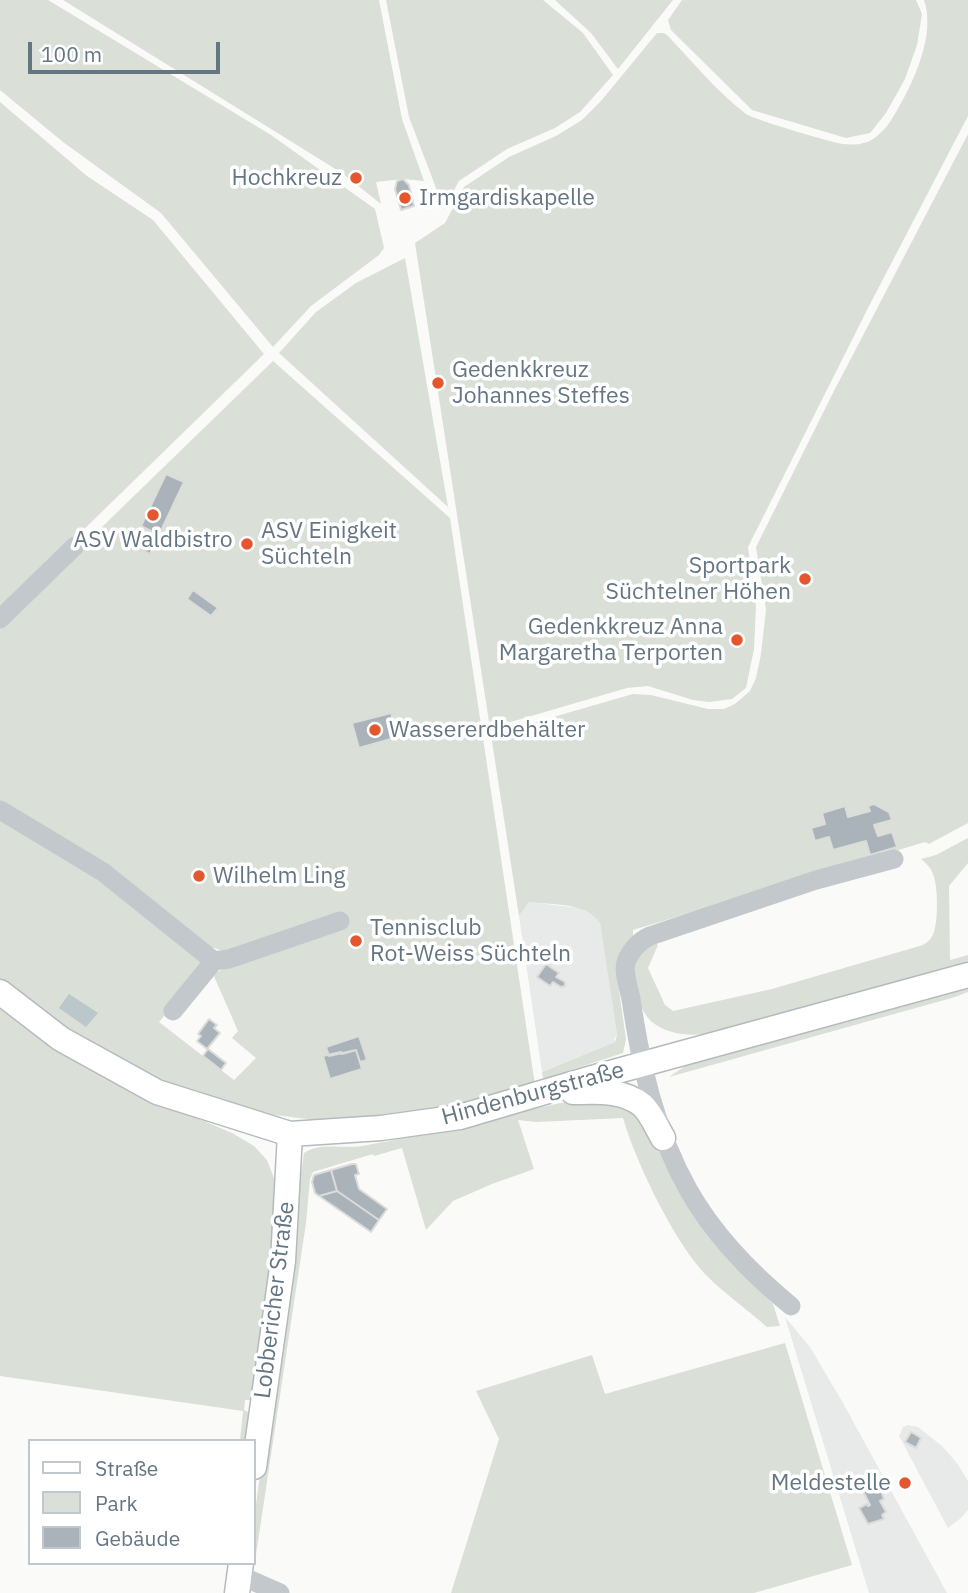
<!DOCTYPE html>
<meta charset="utf-8">
<style>
body{margin:0}
#map{position:relative;width:968px;height:1593px;overflow:hidden;background:#fafaf8;font-family:"IBM Plex Sans",sans-serif}
canvas{display:block}
.legend{position:absolute;left:28px;top:1439px;width:228px;height:126px;box-sizing:border-box;background:#fff;border:2px solid #c1c8cd;margin:0;padding:9px 12px;list-style:none;font-size:21px;color:#657683}
.legend li{display:flex;align-items:center;gap:14px;height:35px}
.legend b{width:35px;border:2px solid #c1c8cd}
.scale{position:absolute;left:28px;top:42px;width:192px;height:32px;box-sizing:border-box;border:4px solid #657683;border-top:0;padding-left:9px;font-size:21px;line-height:24px;white-space:nowrap;color:#657683;-webkit-text-stroke:5px #fff;paint-order:stroke}
</style>
<div id="map">
<canvas width="968" height="1593"></canvas>
<ul class="legend">
<li><b style="height:9px;background:#fff"></b>Straße</li>
<li><b style="height:19px;background:#dadfd7"></b>Park</li>
<li><b style="height:19px;background:#aab3b9"></b>Gebäude</li>
</ul>
<div class="scale">100 m</div>
</div>
<script>
const c = document.querySelector('canvas').getContext('2d');
c.lineJoin = 'round';
function fillPath(path, color) { c.fillStyle = color; c.fill(path, 'evenodd'); }
function stroke(path, color, width, dash) { c.strokeStyle = color; c.lineWidth = width; c.lineCap = dash ? 'butt' : 'round'; c.setLineDash(dash || []); c.stroke(path); }
function label(font, color, halo, rows, align = 'center') {
  c.font = font + ' "IBM Plex Sans",sans-serif'; c.lineWidth = 7; c.setLineDash([]); c.textBaseline = 'middle'; c.strokeStyle = halo; c.fillStyle = color; for (const [text, x, y, turn = 0] of rows) {
    c.save(); c.translate(x, y); c.rotate((+turn || 0) * Math.PI / 180); c.textAlign = isNaN(turn) ? turn : align; if (halo) c.strokeText(text, 0, 0); c.fillText(text, 0, 0); c.restore();
  }
}
const built = new Path2D(`
 M529 902 579 908 596 916 600 923 617 1035 614 1039 615 1042 542 1072 519 916Z
 M785 1317 810 1347 843 1403 947 1593H869Z
 M908 1425 918 1427 942 1446 957 1463 968 1481V1510L961 1518 948 1528 899 1436 903 1427Z`);
const green = new Path2D(`
 M0 0H48L271 135 375 209 384 248 379 255 311 306 273 347 161 213 63 142 0 90Z
 M63 0H379L402 119 424 181 403 179 376 182 381 204 342 173Z
 M386 0H543L583 33 613 75 580 112 555 128 507 149 459 181 444 209 409 117Z
 M555 0H673L618 69 591 33Z
 M682 0H916L922 14 917 45 905 79 886 113 870 133 846 138 752 110 671 30 668 20Z
 M924 0H968V116L868 308 748 547 756 606 754 649 746 688 732 699 709 702 693 700 648 686 627 688 490 728 415 243 445 223 464 187 509 157 556 136 582 120 601 101 657 33H664L667 35C692 61 717 92 746 114 755 120 830 142 843 144 853 145 864 145 873 139 889 129 898 108 907 92 920 66 934 29 924 0Z
 M0 102 87 176 153 220 264 354 0 611Z
 M968 134V823L929 844 925 842 633 930V938L617 976 626 1039 623 1053 571 1070 544 1083 542 1072 615 1042 617 1035 600 923C587 902 551 905 529 902L519 916 491 735 633 694 651 695 708 709H724L735 704 750 691 756 678 761 654 766 610 756 547 834 391Z
 M405 258 448 507 279 353 316 312 356 283Z
 M273 361 450 518 535 1085 414 1115 332 1122 250 1112 135 1072 0 985V816L69 855 203 960V970L159 1022 234 1080 256 1058 232 1038 238 1031 213 974 236 963 225 952 206 945 0 805V626Z
 M968 838V863L949 886 950 960 968 955V962L704 1034C687 1036 667 1034 652 1022 640 1012 631 981 634 966 636 956 646 945 654 941L658 945 648 968 665 1005 673 1011 772 989 923 945C926 943 929 941 931 938 939 929 938 888 934 877 932 869 927 864 921 859L936 855Z
 M968 983V992L955 997 669 1077 694 1060Z
 M0 1001 138 1093 232 1133 254 1146 267 1160 275 1181 279 1205 256 1395 250 1400H245L244 1410 252 1414 249 1441H240L243 1411 0 1376Z
 M589 1097 643 1114 711 1239 773 1304 780 1326 767 1327C747 1309 714 1286 698 1266 670 1232 635 1160 623 1118L536 1122 518 1120 534 1169 492 1184 453 1201 426 1230 402 1148 374 1156 373 1154 313 1172 310 1179 306 1223 255 1561 254 1519 304 1153C319 1142 344 1149 362 1146 438 1133 513 1112 589 1097Z
 M785 1343 852 1565 754 1593H451L499 1439 476 1391 592 1355 605 1394Z`);
const water = new Path2D(`
 M69 994 98 1013 86 1027 59 1008Z`);
const building = new Path2D(`
 M403 179 409 185 414 206 401 210 395 189 397 181Z
 M166 474 184 482 159 535 141 526Z
 M145 539 155 544 150 554 140 550Z
 M193 590 218 608 211 616 187 599Z
 M391 713 398 737 359 748 352 723Z
 M874 804 889 812 892 820 874 825 878 836 892 832 897 847 870 855 866 841 833 850 829 837 815 841 811 828 825 824 822 813 845 806 848 817 870 811 868 806Z
 M546 964 559 973 556 977 565 982V986L561 987 553 982 550 986 537 977Z
 M209 1019 217 1025 214 1028 220 1033 207 1049 197 1041 201 1036 198 1034Z
 M359 1036 367 1060 360 1062 356 1050 329 1056 326 1047Z
 M208 1049 226 1063 221 1070 203 1056Z
 M356 1050 362 1069 330 1079 323 1056 341 1052 342 1054Z
 M352 1164H356L359 1174 355 1175 359 1189 387 1209 379 1220 337 1191 331 1170Z
 M331 1170 337 1191 319 1196 315 1193 312 1182 314 1175Z
 M337 1191 379 1220 371 1232 319 1196Z
 M911 1432 921 1438 916 1448 905 1442Z
 M877 1480 884 1499 880 1501 886 1512 882 1515 884 1519 868 1524 859 1508 867 1504 868 1506 870 1505 863 1491Z`);
const minor = new Path2D(`
 M0 619 75 546
 M0 810 103 872 214 961 229 959 340 921
 M173 1011 214 961
 M791 1306C752 1274 714 1235 689 1191 655 1131 641 1066 631 999 629 989 623 971 626 962 631 950 639 941 650 936L816 880 894 859
 M239 1575 280 1593`);
const major = new Path2D(`
 M0 992 61 1039 157 1092 290 1134 381 1128 460 1117 592 1078 968 975
 M573 1092C596 1092 622 1089 642 1105 651 1113 657 1128 663 1138
 M254 1467 283 1261 290 1134
 M237 1593 241 1563`);
const markers = [
 [356,178,7,"#e4572e"],
 [405,198,7,"#e4572e"],
 [438,383,7,"#e4572e"],
 [153,515,7,"#e4572e"],
 [247,544,7,"#e4572e"],
 [805,579,7,"#e4572e"],
 [737,640,7,"#e4572e"],
 [375,730,7,"#e4572e"],
 [199,876,7,"#e4572e"],
 [356,941,7,"#e4572e"],
 [905,1483,7,"#e4572e"]
];
const poiNames = [
 ["Hochkreuz",342,178,"right"],
 ["Irmgardiskapelle",419,198],
 ["Gedenkkreuz",452,370],
 ["Johannes Steffes",452,396],
 ["ASV Einigkeit",261,531],
 ["Süchteln",261,557],
 ["ASV Waldbistro",153,540,"center"],
 ["Sportpark",791,566,"right"],
 ["Süchtelner Höhen",791,592,"right"],
 ["Gedenkkreuz Anna",723,627,"right"],
 ["Margaretha Terporten",723,653,"right"],
 ["Wassererdbehälter",389,730],
 ["Wilhelm Ling",213,876],
 ["Tennisclub",370,928],
 ["Rot-Weiss Süchteln",370,954],
 ["Meldestelle",891,1483,"right"]
];
const streetNames = [
 ["Hindenburgstraße",533,1094,-15],
 ["Lobbericher Straße",275,1300,-83]
];
fillPath(built, '#e8e9e9');
fillPath(green, '#dadfd7');
fillPath(water, '#bbc7cb');
fillPath(building, '#aab3b9');
stroke(building, '#dcdcda', 2);
stroke(major, '#b5babe', 27);
stroke(minor, '#c3c8cc', 19);
stroke(major, '#fff', 24);
for (const [x, y, r, color] of markers) { const dot = new Path2D(); dot.arc(x, y, r, 0, 2 * Math.PI); c.fillStyle = color; c.fill(dot); stroke(dot, '#fff', 2.5); }
label('23px', '#657683', '#fff', poiNames, 'left');
label('23px', '#657683', '#fff', streetNames);
</script>
